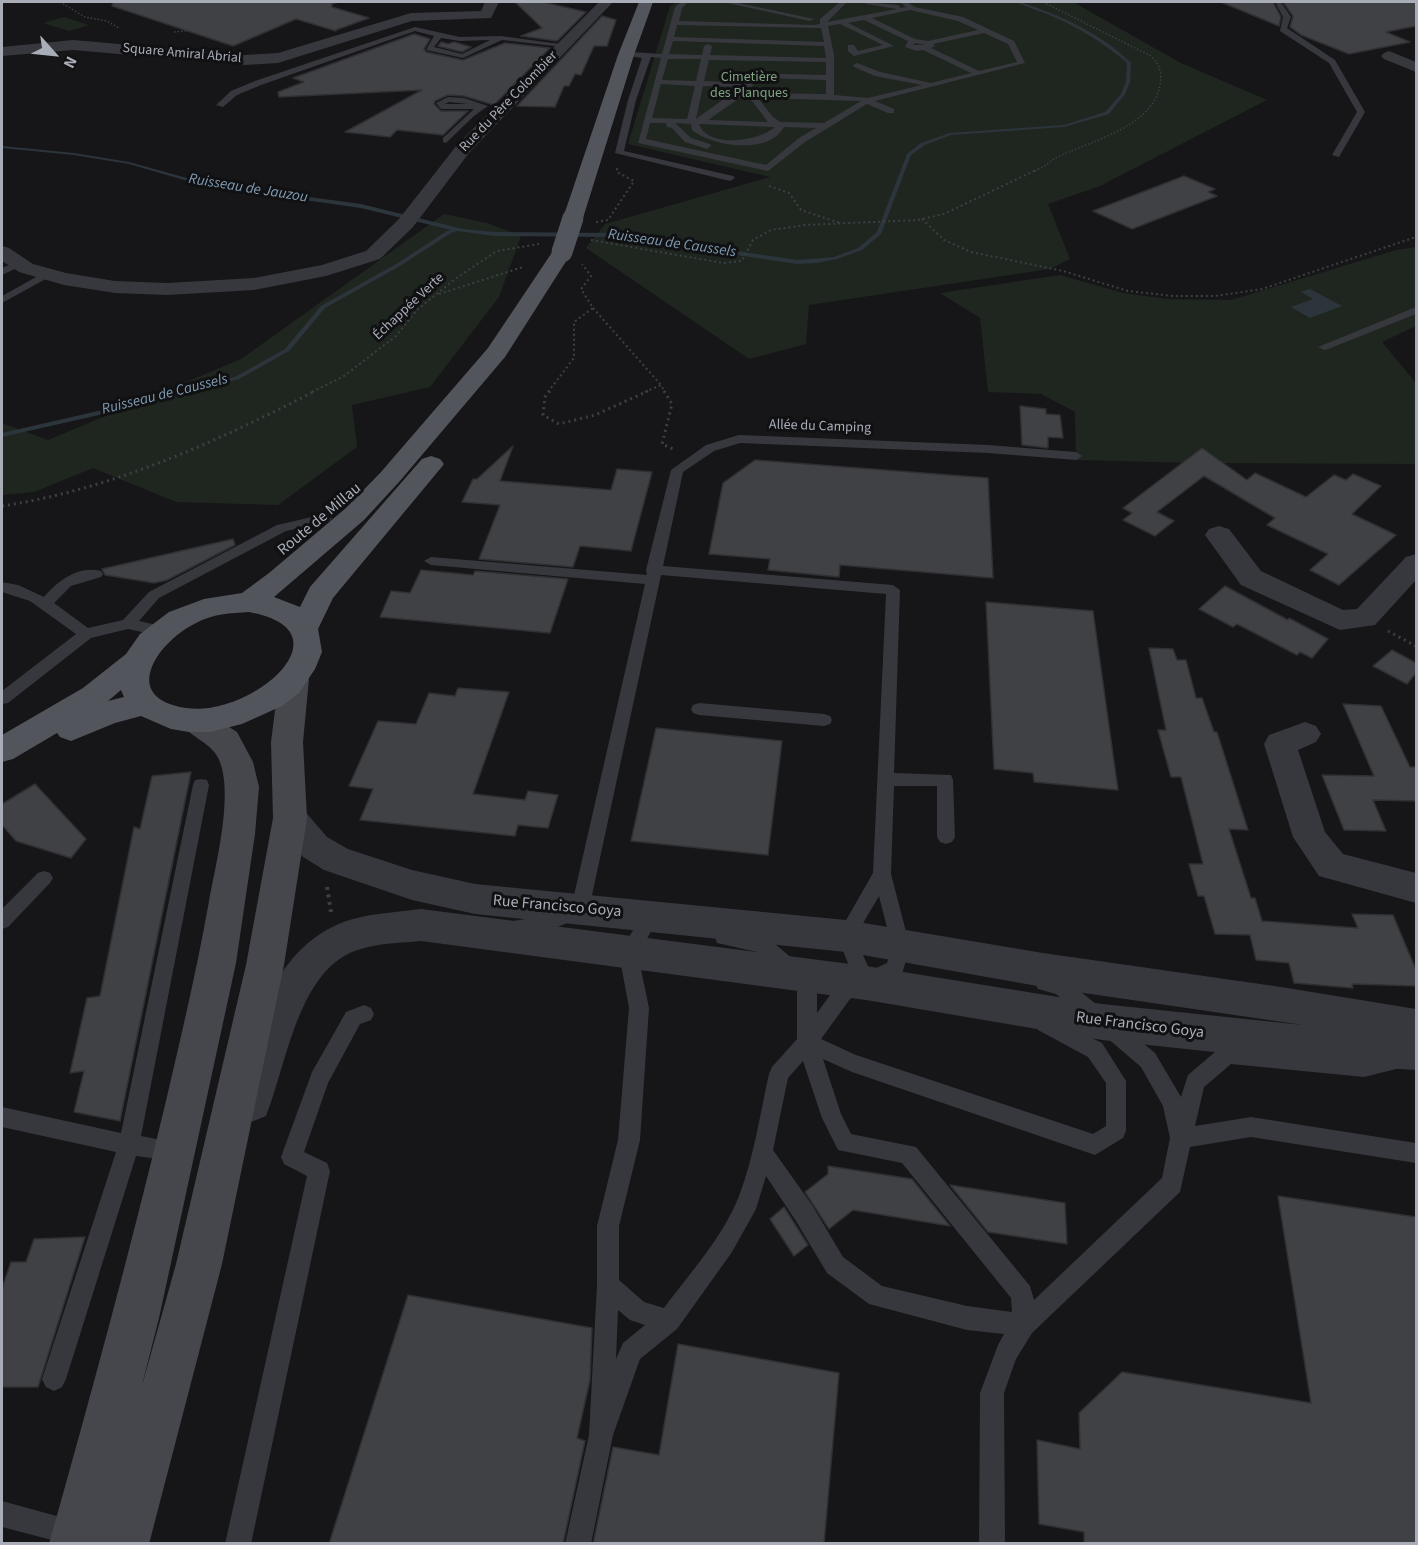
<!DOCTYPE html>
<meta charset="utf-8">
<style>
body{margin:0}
#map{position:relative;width:1418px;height:1545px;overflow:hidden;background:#161618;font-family:"Source Sans 3",sans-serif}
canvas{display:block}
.frame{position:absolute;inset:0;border:3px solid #a8adb8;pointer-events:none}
.north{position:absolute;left:24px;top:24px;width:60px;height:60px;-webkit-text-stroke:4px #111113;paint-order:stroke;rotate:117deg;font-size:16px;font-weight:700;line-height:24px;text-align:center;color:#a8adb8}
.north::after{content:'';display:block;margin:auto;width:21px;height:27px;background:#a8adb8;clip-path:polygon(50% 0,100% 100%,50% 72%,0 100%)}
</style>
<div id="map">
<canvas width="1418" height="1545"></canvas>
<div class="frame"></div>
<div class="north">N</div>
</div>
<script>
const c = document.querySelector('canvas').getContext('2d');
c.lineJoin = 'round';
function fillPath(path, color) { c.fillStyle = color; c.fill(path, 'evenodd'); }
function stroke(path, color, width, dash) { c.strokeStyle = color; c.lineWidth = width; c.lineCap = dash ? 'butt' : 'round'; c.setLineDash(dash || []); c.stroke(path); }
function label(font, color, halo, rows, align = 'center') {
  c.font = font + ' "Source Sans 3",sans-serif'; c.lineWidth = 6; c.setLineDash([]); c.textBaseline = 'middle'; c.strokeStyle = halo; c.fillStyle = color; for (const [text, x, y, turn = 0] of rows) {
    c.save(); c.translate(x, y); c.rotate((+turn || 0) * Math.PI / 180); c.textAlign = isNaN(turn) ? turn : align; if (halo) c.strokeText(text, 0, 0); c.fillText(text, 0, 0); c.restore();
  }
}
const green = new Path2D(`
 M676 2H1073L1181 63 1267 100 1100 186 1048 204 1070 259 1050 269 809 305 806 344 749 359 586 248 605 224 770 177 628 144 670 6Z
 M64 17 89 25 69 31 43 23Z
 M444 214 487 223 521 236 499 297 430 387 352 405 357 447 278 505 176 502 93 468 34 492 2 495V423L48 440 241 359Z
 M1416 247V326L1382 342 1416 383V464L1199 463 1076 460 1075 412 1041 394 988 392 980 318 940 293 1060 275 1123 293 1168 299 1231 300 1396 250Z`);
const water = new Path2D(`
 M1310 289 1342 306 1310 318 1291 307 1313 299 1301 292Z`);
const stream = new Path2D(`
 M1016 2H1020C1060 15 1101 33 1131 63L1130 82 1125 94 1109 114 1064 127 951 135 925 145 911 155 881 234 862 250 837 259 817 263 797 264 616 237 494 236 458 231 451 233 400 266 325 308 289 351 239 379 121 410 2 437V433L120 406 235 377 285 349 321 306 396 264 447 231 451 230 361 208 205 186 129 164 74 155 2 148V146L74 153 129 162 205 183 361 204 463 229 494 232 616 233 797 260 834 257 858 248 877 232 907 154 921 143 950 133 1064 125 1105 112 1121 94 1126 82 1127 63C1103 42 1076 26 1047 14 1037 10 1026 7 1016 2Z`);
const building = new Path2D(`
 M113 2H337L332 4V7L369 18 336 30V31L296 19 233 46 112 6Z
 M515 2H543L586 12 557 41 521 36 542 28Z
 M1221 2H1273L1281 17 1279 26Z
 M1283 2H1416V26L1386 32 1410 42 1349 54 1301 35 1290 27 1293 16Z
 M602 16 616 20 607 46H594L581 75 575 74 569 86H564L555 107 517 106Z
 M414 34 430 39 424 49 426 52 463 60 505 43 550 48 494 105 464 96 448 95 435 101 434 104 441 111H468L443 135 397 130 390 137 345 132 422 90 279 97 278 92 304 82 293 78Z
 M441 42 448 44 454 42 471 47 462 52 438 46Z
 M1184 176 1215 189 1208 192 1217 196 1132 229 1093 211Z
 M1020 406 1046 409V414L1060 415 1063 438 1048 437V448L1022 445Z
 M513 446 500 481 611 490 617 469 652 472 631 551 580 546 573 567 479 559 500 505 462 502 473 479H477Z
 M1202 448 1247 480 1255 473 1306 497 1334 475 1346 480 1353 474 1381 486 1352 514 1396 535 1339 585 1310 570 1328 554 1267 525 1275 518 1204 476 1157 512 1174 521 1155 536 1123 520 1132 513 1123 508Z
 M755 460 988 478 993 578 840 565 839 577 768 570 770 559 709 554 723 483Z
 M233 539 235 545 167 580 154 583 105 575 102 569Z
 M421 570 473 575 475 571 568 579 550 633 380 617 391 591 410 593Z
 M1225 586 1288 620 1289 618 1328 639 1312 658 1300 652 1297 655 1237 624 1233 627 1199 609Z
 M986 602 1093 611 1118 790 1034 782 1033 773 994 769Z
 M1149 648 1173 649 1177 660H1186L1196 698H1202L1214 732H1217L1248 830 1229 829 1251 898H1255L1262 921 1358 928 1352 914 1393 915 1416 970V986L1352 984 1353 988 1294 983 1289 963 1256 960 1250 935 1215 934 1204 896H1198L1189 864H1203L1181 777H1171L1158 730H1166Z
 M1392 650 1416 663V673L1407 684 1373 666Z
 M458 688 509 692 473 794 525 800 528 791 558 795 548 828 518 825 515 836 360 820 373 789 349 786 378 721 416 724 429 693 455 696Z
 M1343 704 1381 706 1410 767H1416V801L1373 800 1386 831 1344 830 1322 775 1374 776Z
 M656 728 782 741 768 855 631 841Z
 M191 772 120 1121 74 1112 84 1071 70 1073 87 998 100 996 134 827 140 829 152 776Z
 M35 784 86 839 71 858 16 841 2 825V804Z
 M828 1166 912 1179 950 1226 853 1210 829 1229 805 1192 828 1174Z
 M950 1185 1065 1203 1067 1244 988 1232Z
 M1278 1196 1416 1217V1544H1084V1532L1039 1524 1037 1440 1080 1449 1079 1413 1122 1372 1311 1403Z
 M784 1207 808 1245 794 1256 770 1219Z
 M85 1237 38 1387H2V1288L11 1262H26L34 1239Z
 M408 1295 592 1328 590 1380 577 1438 585 1441 563 1544H329Z
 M678 1344 839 1373 824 1544H593L613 1447 659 1455Z`);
const pathFar3 = new Path2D(`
 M60 2 85 17 107 21 119 28
 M2 3 6 2
 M174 32 194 30
 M617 168V171
 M1035 171C1045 167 1052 159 1062 155 1094 140 1153 126 1160 85 1162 72 1160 65 1151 56L1043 2`);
const pathFar2 = new Path2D(`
 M769 186 789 193 801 210 840 223
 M922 219 944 240 971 252 1063 271 1128 291 1173 296H1215L1262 289 1416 237
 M596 222 608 220 634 181 617 172V169
 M591 240 723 263 742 261 753 240 771 230 805 225 918 220 944 214 1038 169
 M439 294 523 267
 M593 308 661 385
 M312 392 344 376 396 336 417 310 455 279 497 251 539 244
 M548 392 574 358V322L593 308 581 289 591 276 582 264
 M645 392 661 385 665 392`);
const pathFar1 = new Path2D(`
 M550 391 545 397 543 415 559 424 595 415 648 391
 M664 391 672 404 662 444 675 450
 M2 506C113 489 216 442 315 391
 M1388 631 1416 646`);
const path = new Path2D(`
 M327 887 331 912`);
const service = new Path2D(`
 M681 2H688L682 8 679 21 813 25 820 24V19L840 2H847L827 22 897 9 867 4 864 2 898 5 901 8 906 7 900 2H907L915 7 963 17 1014 41 1025 63 875 101 894 109V113H888L867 104 805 142 768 171 638 143 661 58 651 57 636 100 624 151 733 176 735 178 730 181 615 153 628 100 642 58 622 55C632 50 651 54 662 54L675 7ZM910 10 958 21 978 30 928 41 915 39 872 18ZM864 20 908 41 905 47 917 51 923 50 971 73 931 83 880 72 857 63 853 65 854 67 875 76 922 85 868 98 834 95V55L828 26 840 24 883 45 858 51 854 45H848V51L854 56 894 46 848 23ZM677 25 821 28 824 42 674 37ZM984 33 1008 44 1017 62 979 71 931 48 935 46 933 44ZM673 41 824 46 826 58 710 55 712 46 708 44 704 46 702 55 669 54ZM915 43 925 45H913ZM668 59H701L696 81 662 80ZM709 60 826 62V75L735 73 731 75 735 77 826 80V94L752 93 744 90 728 96 696 119 703 86 750 87 754 85 750 83 704 81ZM661 84 695 86 687 119 652 118ZM744 95 752 101 768 122 708 120ZM758 98 861 101 824 123 780 122 772 116ZM650 123H666L667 127 672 128 685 142 707 149 711 146 710 144 691 138 675 123 691 124 692 130C713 147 769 155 784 127L816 128 799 138 766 165 646 139ZM699 124 775 127C759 141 708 149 699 124Z
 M723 2H734L814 19 810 21Z
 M1275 2H1281L1291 17 1287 28 1335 60 1365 112 1339 157 1332 155 1357 112 1329 63 1280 31 1283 17Z
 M415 27 460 37 501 36 567 45 563 47 502 40 463 58 426 50 434 36 415 31 261 85 237 95 223 107 216 105 231 91 255 81ZM441 38 460 41 490 40 462 54 434 47Z
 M448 97 464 98 488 106 474 116 446 143 443 142V138L474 109H441L436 103ZM449 102 468 104H445Z
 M16 262 25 264 2 275V268Z
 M47 271 52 274 51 276 2 303V296Z
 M1416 307V314L1328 349 1324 350 1318 347Z
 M739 435 988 445 1076 452 1082 456 1076 460 988 453 740 443 714 451 683 472 663 566 893 585 900 590 894 773 951 775 953 780 955 837 952 842 946 844 940 842 937 837V786H894L891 874 910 947 902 974 850 999 821 1039 856 1055 1093 1134 1106 1126V1083L1088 1057 1038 1030 1035 1024 1038 1018 1045 1015 1102 1043 1126 1081V1131L1123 1138 1095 1155 852 1072 823 1059 841 1114 851 1134 916 1147 1030 1286 1034 1300 1162 1178 1170 1138 1163 1106 1141 1067 1056 994 1038 989 1035 983 1038 977 1045 975 1068 981 1155 1053 1181 1097 1188 1075 1221 1047 1228 1045 1364 1059 1416 1046V1064L1364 1077 1231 1064 1204 1087 1195 1126 1251 1117 1416 1143V1163L1251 1137 1190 1147 1180 1192 1032 1333 1016 1359 1004 1393 1005 1544H979L980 1393 998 1345 1004 1334 967 1330 869 1304 827 1273 796 1221 766 1176 756 1209 732 1252 677 1329 640 1359 613 1435 591 1544H565L589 1435 597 1285V1226L618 1140 629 1008 619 954 645 910 651 907 657 910 660 915 638 955 649 1008 640 1140 619 1226V1280L644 1302 664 1308C690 1273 723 1237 739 1196 754 1157 760 1114 769 1074L772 1067 797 1039V991L791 981 757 952 717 943 715 937 717 931 724 929 769 939 805 969 817 989V1013L836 987 854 978 837 936 873 873 886 594 661 575 589 909 586 914C565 923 536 941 513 933L511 927 513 921 538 917 572 904 645 584 431 565 424 561 431 557 647 575 646 570 671 470 706 445ZM879 896 892 947 887 963 870 971 855 937ZM803 1061 822 1118 838 1150 902 1163 1011 1298 1012 1312 967 1306 882 1286 843 1257 812 1205 773 1150 788 1078ZM618 1310 630 1320 645 1325 623 1343 616 1359Z
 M325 514 332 518 330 521 286 531 159 598 139 621 166 627 168 631 166 635 161 636 128 629 91 638 8 703 2 704V691L76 634 30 601 2 592V582L18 585 44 597C57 581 79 565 101 571L103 574 101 577 71 586 54 603 88 628 123 620 149 592 277 525Z
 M699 703 824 714 830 716 832 720 830 724 824 726 699 715 693 713 691 709 693 705Z
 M201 779 207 780 209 785 141 1136 182 1144 186 1151 182 1158 175 1161 136 1156 66 1379 62 1387 54 1391 46 1387 42 1379 116 1152 2 1127V1107L121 1133 193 785 195 780Z
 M44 871 50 873 53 878 50 883 8 927 2 929V909L38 873Z
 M364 1005 371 1008 374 1014 371 1020 360 1024 328 1083 304 1152 327 1163 330 1171 251 1544H225L307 1176 284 1164 281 1157 312 1072 346 1012Z
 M2 1501 82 1523 86 1532 82 1541 67 1544 2 1527Z`);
const minor = new Path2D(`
 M485 2H499L491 18 412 21 278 63 245 65 73 50 2 56V47L73 40 245 55 278 53 411 13 481 11Z
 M599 2H613L469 153 413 227 380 259 326 276 254 290 167 295 115 293 64 285 19 272 2 261V246L9 248 33 264 66 273 115 281 167 283 254 278 322 265 366 251 399 219 457 145Z
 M1389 51 1416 62V72L1384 59 1381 56 1384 53Z
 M1219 526 1229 529 1261 571 1343 610 1357 609 1406 557 1416 554V580L1375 625 1340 630 1241 585 1205 535 1209 529Z
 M1305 722 1316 726 1321 734 1316 742 1298 750 1325 832 1343 854 1416 873V903L1319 876 1293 837 1264 744 1269 735Z
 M290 804 302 808 327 837 348 849 412 870 475 884 846 920 1043 953 1281 987 1416 1009V1070L1326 1064 1102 1040 866 1000 421 941C401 943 380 943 361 949 298 966 287 1065 266 1116L251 1122 236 1116 230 1102C252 1032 273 942 353 919 375 913 398 912 421 909L866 966 1102 1004 1303 1025 1043 987 846 952 475 914 412 900 324 870 303 857 278 828 273 818 278 808Z`);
const secondary = new Path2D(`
 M294 668 305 671 309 679 303 742 307 818 284 965 222 1264 149 1544H49C90 1398 130 1252 165 1105 181 1037 197 969 209 901 216 863 233 797 220 762 213 742 190 739 180 721L185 713 196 709 207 713 237 732 253 762 259 787 255 834 236 963 159 1318 141 1389 176 1264 246 965 273 818 271 742 279 679 283 671Z`);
const primary = new Path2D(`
 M639 2H653L634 55 583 218 580 222H566L563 218 618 55Z
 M562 246 569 248 572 252 505 357 399 482 364 520 274 597 300 607 310 587 422 459 431 456 440 459 444 464 440 469 333 598 318 629 322 652 315 669 299 693 282 706 242 724 210 732H189L171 729 141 716 115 723 71 741 60 737 57 733 13 759 2 762V735L83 688 126 654 140 634 169 612 204 599 242 593 269 573 346 508 381 472 488 348 555 248ZM249 612C353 631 251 718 186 708 119 698 157 642 196 623 212 614 231 613 249 612ZM121 690 124 697 108 701Z`);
const primaryBridge = new Path2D(`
 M562 252 573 218`);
const farStreetnames = [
 ["Square Amiral Abrial",182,54,5],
 ["Rue du Père Colombier",509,102,-46],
 ["Échappée Verte",409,307,-43],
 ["Allée du Camping",820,427,2]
];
const farParknames = [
 ["Cimetière",749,78],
 ["des Planques",749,94]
];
const farWaternames = [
 ["Ruisseau de Jauzou",248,189,9],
 ["Ruisseau de Caussels",672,244,8],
 ["Ruisseau de Caussels",165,395,-14]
];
const streetNames = [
 ["Route de Millau",320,520,-40],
 ["Rue Francisco Goya",557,907,5],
 ["Rue Francisco Goya",1140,1026,7]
];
fillPath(green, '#1e261f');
fillPath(water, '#2c353c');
fillPath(stream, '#2c353c');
fillPath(building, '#404145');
stroke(building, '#303034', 1.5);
stroke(pathFar3, '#3d3f44', 1.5, [1.5, 2]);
stroke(pathFar2, '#3d3f44', 2, [2, 3]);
stroke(pathFar1, '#3d3f44', 3, [2, 4]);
stroke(path, '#3d3f44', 4, [3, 4.5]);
fillPath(service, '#37383d');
fillPath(minor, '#37383d');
fillPath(secondary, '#45474d');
fillPath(primary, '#53555c');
stroke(primaryBridge, '#53555c', 21);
label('14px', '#a8adb8', '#111113', farStreetnames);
label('14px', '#7fa381', '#111113', farParknames);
label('italic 15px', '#7f9bb3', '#111113', farWaternames);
label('16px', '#a8adb8', '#111113', streetNames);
</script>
